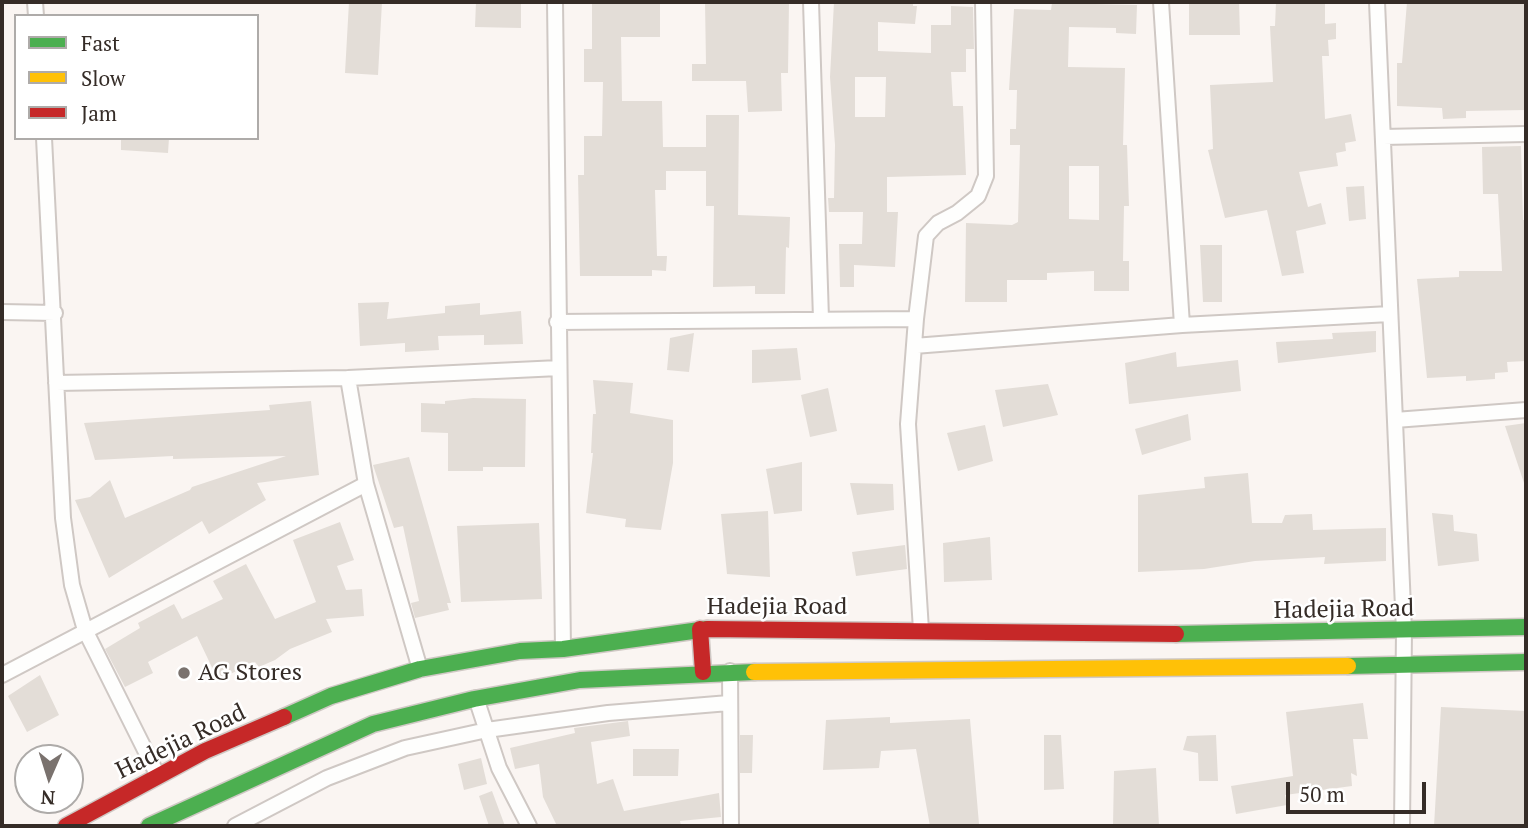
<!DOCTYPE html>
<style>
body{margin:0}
#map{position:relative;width:1528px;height:828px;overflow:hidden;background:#faf5f2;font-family:"PT Serif",serif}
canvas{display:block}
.frame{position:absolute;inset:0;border:4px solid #352c27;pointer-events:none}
.legend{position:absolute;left:14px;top:14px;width:245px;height:126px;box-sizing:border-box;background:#fff;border:2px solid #aeaba9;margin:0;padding:9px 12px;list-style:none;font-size:21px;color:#352c27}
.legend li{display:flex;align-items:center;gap:14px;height:35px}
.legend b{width:35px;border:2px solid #aeaba9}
.north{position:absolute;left:14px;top:744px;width:70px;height:70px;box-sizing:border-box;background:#fff;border:2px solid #aeaba9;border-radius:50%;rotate:183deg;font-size:19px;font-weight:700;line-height:28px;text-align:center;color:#352c27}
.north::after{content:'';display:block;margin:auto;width:24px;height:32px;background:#7a726e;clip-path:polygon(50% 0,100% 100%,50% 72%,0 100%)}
.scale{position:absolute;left:1286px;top:782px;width:140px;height:32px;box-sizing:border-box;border:4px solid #352c27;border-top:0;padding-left:9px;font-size:21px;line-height:24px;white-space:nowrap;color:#352c27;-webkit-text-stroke:5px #fff;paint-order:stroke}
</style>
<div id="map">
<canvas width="1528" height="828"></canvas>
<div class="frame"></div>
<ul class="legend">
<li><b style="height:9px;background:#4caf50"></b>Fast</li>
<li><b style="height:9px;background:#ffc107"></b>Slow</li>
<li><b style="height:9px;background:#c62828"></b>Jam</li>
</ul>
<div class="north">N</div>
<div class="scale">50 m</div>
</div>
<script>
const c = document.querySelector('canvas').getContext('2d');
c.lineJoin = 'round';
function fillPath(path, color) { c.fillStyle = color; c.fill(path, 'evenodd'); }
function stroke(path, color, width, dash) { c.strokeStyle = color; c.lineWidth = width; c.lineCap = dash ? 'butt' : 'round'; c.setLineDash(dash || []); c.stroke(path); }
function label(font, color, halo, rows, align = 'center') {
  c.font = font + ' "PT Serif",serif'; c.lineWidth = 5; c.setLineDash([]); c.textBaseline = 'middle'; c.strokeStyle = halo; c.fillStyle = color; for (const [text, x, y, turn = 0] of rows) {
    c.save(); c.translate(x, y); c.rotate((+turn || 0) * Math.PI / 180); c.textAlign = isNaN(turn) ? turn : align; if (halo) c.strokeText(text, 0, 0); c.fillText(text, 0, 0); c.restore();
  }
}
const building = new Path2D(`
 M349 2H382L378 75 345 73Z
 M476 2H521V28L475 27Z
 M592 2H660V37H621L622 101H662L663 147H706V115H739L738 215 790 217 789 248 786 247 785 294H755V286L713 287 714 206H706V171H666V190H655L657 256H667L666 271 652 270V276H580L578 175H584V136H602L603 82H584V49H592Z
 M705 2H789L788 73H781L782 111 748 112 746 81H692V64H706Z
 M834 2H913V6H917L915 24 878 22V51L931 53V25H951V6L973 7 974 49H966V72H951L953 106H963L966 175 887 177V212H898L895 267 854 265V287H840L839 244H862L863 212H829L828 198H834L835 145 830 77ZM855 77H886L885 117H855Z
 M1189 2H1239L1240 35H1189Z
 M1276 2H1325V24L1336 23V39L1328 40 1329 56H1322L1325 119 1351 114 1356 141 1345 143 1346 151 1336 153 1338 166 1299 172 1308 207 1321 203 1326 224 1296 231 1304 273 1282 276 1267 210 1225 218 1208 150 1213 149 1210 85 1273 82 1270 26H1275Z
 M1407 2H1526V110L1466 111V118L1443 119 1442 108 1397 106V63H1402Z
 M1052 3 1137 5 1136 34 1116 33V28L1069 27 1068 67 1125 68 1123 145H1127L1129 206H1124L1123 261H1129V291H1094V271L1047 273V280H1007V302H965L966 223 1012 225 1018 222 1020 145H1010V129H1016L1017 90H1009L1014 9 1051 10ZM1069 166H1099V220L1069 219Z
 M121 138H169L168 153 121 150Z
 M1521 146 1523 220H1526V361L1507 362 1508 372 1495 373V379L1466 381V376L1427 378 1417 279 1459 277V271H1502L1498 194H1483L1482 147Z
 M1364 186 1366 219 1349 221 1346 187Z
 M1200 245H1222V302H1203Z
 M389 302 387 319 445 313V306L480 303V315L521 311 523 344 484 345V335L438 336 439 350 405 352V343L360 346 358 303Z
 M1376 331V352L1278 363 1276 342 1333 339 1332 333Z
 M694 333 689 372 667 370 670 338Z
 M797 348 801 380 752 383V350Z
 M1176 352 1177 367 1238 360 1241 391 1129 404 1125 363Z
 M593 380 633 383 630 413 673 420V463L661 530 625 527 626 519 586 513 593 453H591L593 414H596Z
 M1048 384 1058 415 1003 427 995 390Z
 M828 388 837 431 810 437 801 395Z
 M473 398 526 399 525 467H483V471H448V433L421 432V403L445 404V401Z
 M311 401 319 475 257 483 266 500 209 534 202 521 109 578 75 500 90 497 110 480 125 518 190 490 192 487 286 456 173 459V456L95 460 84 423 270 410 269 405Z
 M1188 414 1191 440 1142 455 1135 429Z
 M1526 423V482L1524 483 1505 426Z
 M985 425 993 461 958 471 947 433Z
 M409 457 451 603H447L449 610 415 618 411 603 419 601 403 526 394 528 373 465Z
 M802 462V511L774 514 766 469Z
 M1248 473 1252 523H1282L1285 515 1312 514 1313 530 1386 528V561L1324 564 1325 557 1255 561 1204 569 1138 572V495L1205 488 1204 477Z
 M850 483 893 484 894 510 857 515Z
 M768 511 770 577 727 574 721 514Z
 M1432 513 1453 515 1454 531 1477 534 1479 561 1438 566Z
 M340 522 354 560 337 566 346 590 362 589 364 616 326 619 332 632 290 649 275 660 259 667 255 662 218 680 197 636 148 662 153 673 125 687 105 649 140 628 138 623 174 604 182 619 223 599 213 581 246 564 275 619 316 602 293 540Z
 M539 523 542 599 461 602 457 526Z
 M990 537 992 580 944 582 943 543Z
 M905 545 907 569 856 576 852 552Z
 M40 675 59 715 27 732 8 696Z
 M1363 703 1368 739H1353L1357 776 1351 773 1352 786 1285 795 1287 805 1236 814 1231 786 1293 776 1286 712Z
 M1441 707 1526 711V826H1434Z
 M890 717V723L970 719 979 824 930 826 916 749 881 751 879 768 823 770 826 720Z
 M628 721 630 736 591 742 597 784 613 779 624 811 719 793 721 817 680 821 681 826H557L543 797 539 764 515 769 510 748 575 733 574 728Z
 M740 735H753L752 773H740Z
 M1044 735H1061L1064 789 1044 790Z
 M1216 735 1218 781H1199L1198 753 1183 750 1187 736Z
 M633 749H679L678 776H633Z
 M481 758 487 784 464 790 458 764Z
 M1156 768 1159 826H1113L1114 771Z
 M492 791 505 826H489L479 796Z`);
const street = new Path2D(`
 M35 2 36 16
 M555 2 563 649
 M811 2 821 319
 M1161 2 1182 325
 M1377 2 1404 631 1402 826
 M1383 137 1526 134
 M44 138 63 518 72 585 85 630 158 776
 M2 312 55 313
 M557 322 916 319
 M914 346 1182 325 1390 314
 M348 378 366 484 420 669
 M56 383 348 378 559 368
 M1395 420 1526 410
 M921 630 908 424 916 319 926 236 938 223 957 213 978 196 986 176 983 2
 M730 671 731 826
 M2 675 366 484
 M476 698 499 768 529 826
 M235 826 327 778 405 748 487 730 608 713 729 703`);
const fast = new Path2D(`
 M1176 634 1526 627
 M1348 666 1526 662
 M284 717 331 696 420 669 520 651 563 649 707 629
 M149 826 373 724 474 699 580 680 754 672`);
const slow = new Path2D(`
 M754 672 1348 666`);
const jam = new Path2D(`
 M700 629 703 672
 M707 629 1176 634
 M66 826 205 751 284 717`);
const markers = [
 [184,673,7,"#7a726e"]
];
const streetNames = [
 ["Hadejia Road",777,607],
 ["Hadejia Road",1344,610,-1],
 ["Hadejia Road",181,742,-26]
];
const poiNames = [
 ["AG Stores",198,673]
];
fillPath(building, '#e3ddd7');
stroke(street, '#cfc8c4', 18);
stroke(fast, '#cfc8c4', 19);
stroke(slow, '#cfc8c4', 19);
stroke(jam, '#cfc8c4', 19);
stroke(street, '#fefefd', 14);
stroke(fast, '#4caf50', 16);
stroke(slow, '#ffc107', 16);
stroke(jam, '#c62828', 16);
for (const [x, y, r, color] of markers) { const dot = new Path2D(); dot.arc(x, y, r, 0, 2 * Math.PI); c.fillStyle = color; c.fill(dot); stroke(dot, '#fff', 2.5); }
label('24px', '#352c27', '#fff', streetNames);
label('24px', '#352c27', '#fff', poiNames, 'left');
</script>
